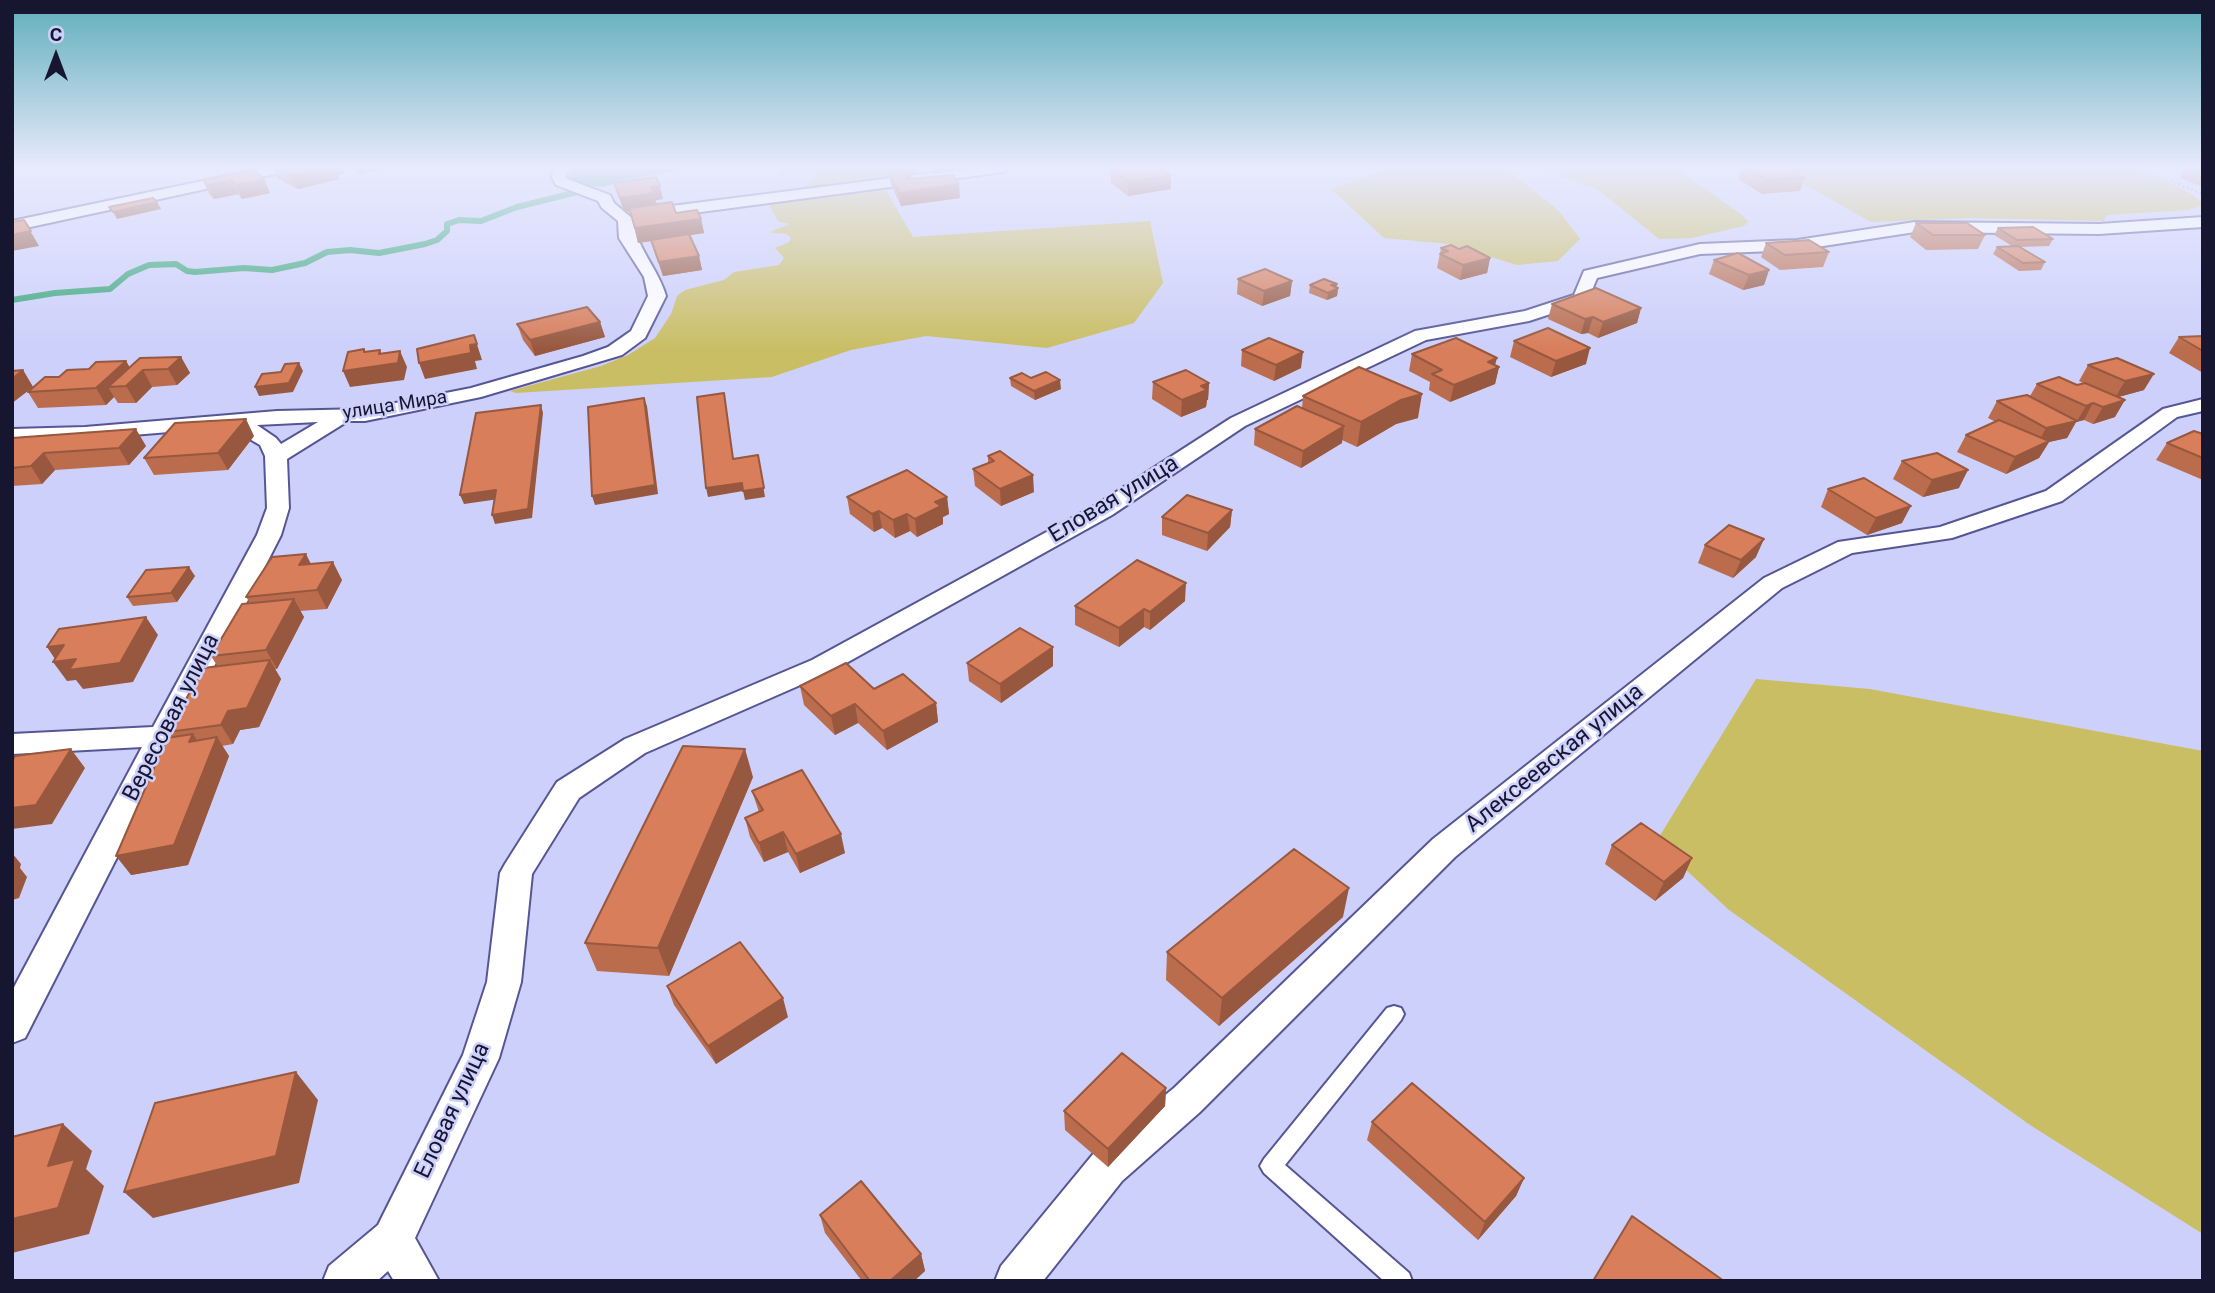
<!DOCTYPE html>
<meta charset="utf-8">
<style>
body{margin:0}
#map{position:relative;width:2215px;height:1293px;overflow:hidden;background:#cdd0fb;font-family:Roboto,sans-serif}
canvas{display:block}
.frame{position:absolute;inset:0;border:14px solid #161630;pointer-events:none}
.north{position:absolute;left:21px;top:21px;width:70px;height:70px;-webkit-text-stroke:5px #cdd0fb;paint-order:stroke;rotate:0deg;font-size:19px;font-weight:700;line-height:28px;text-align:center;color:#161630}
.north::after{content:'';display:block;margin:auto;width:24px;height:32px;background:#161630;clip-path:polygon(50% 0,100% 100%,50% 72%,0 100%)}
</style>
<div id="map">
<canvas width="2215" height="1293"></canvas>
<div class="frame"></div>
<div class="north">С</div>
</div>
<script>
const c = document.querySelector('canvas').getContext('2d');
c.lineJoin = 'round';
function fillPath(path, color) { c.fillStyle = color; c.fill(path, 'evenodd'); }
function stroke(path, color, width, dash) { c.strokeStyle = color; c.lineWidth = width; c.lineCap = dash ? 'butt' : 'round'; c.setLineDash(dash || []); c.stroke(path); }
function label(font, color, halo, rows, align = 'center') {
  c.font = font + ' Roboto,sans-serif'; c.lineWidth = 5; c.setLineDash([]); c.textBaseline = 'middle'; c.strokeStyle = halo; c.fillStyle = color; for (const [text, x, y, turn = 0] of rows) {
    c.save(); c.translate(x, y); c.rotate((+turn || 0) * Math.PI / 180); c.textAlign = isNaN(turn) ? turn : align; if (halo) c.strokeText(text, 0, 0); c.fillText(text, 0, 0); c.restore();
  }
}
const green = new Path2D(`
 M781 168H917L919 172 917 175 906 177 801 188 811 182 816 173 806 171 777 177 783 171Z
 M1390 168H1506L1559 211 1580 239 1558 261 1517 265 1449 244 1384 238 1331 189Z
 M1539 168H1676L1742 215 1748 222 1744 226 1692 238 1659 239 1597 189Z
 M1775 168H2131C2148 175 2196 190 2203 205L2188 210 2106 215 2104 221 1972 218 1871 222Z
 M884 187 913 237 1150 221 1163 283 1134 323 1047 348 926 336 851 350 772 377 516 393 510 391 601 366 628 355 655 338 671 314 677 296 685 290 724 280 734 272 779 265 784 258 775 248 789 242 791 238 786 234 772 233V231L790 224 779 222 769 206 773 203Z
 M1756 679 1870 689 2203 751V1234L2030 1125 1729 910 1656 842Z`);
const water = new Path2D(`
 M573 168H693L630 179 603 187 580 185 568 177Z`);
const stream = new Path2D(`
 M12 300 55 293 110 289 128 274 149 265 176 264 187 271 195 272 244 268 272 270 305 263 327 252 350 250 379 253 425 244 437 240 447 231V224L459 220 481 221 517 207 577 192`);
const path = new Path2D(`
 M2137 168 2203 194`);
const lane = new Path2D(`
 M1394 1006 1401 1008 1404 1014 1401 1020 1285 1165 1409 1273 1412 1281H1384L1264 1173 1260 1166 1264 1159 1387 1008Z`);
const street = new Path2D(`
 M264 168H291L284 172 12 231V221Z
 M556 168H571L565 175 567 179 610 195 614 203 633 219C636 248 658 268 666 296L645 338 622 355 481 397 365 421H348L287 459 289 508 281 535 25 1038 12 1043V991L142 747 12 754V734L153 727 257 535 267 508 265 456 260 445 229 427 85 439 12 441V429L85 427 277 411 365 409 471 388 583 356 608 347 631 331 648 296 644 277 619 238 618 221 602 208 598 201 556 185 551 175ZM318 422 281 444 276 438 257 425Z
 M971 168H1011L1004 172 640 220 632 215 640 210Z
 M2203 217V227L2099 234 1915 232 1797 250 1700 254 1597 278 1587 302 1529 321 1426 340 1245 426 1112 515 830 672 645 753 579 798 532 874 521 982 499 1058 415 1238 439 1281H394L388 1271 377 1281H323L329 1266 378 1225 463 1055 487 982 500 873 505 864 557 782 625 739 812 660 1096 505 1231 418 1415 331 1525 311 1574 295 1584 271 1700 244 1797 240 1915 222 2099 224Z
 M2203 399V411L2177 417 2062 501 1952 538 1852 553 1782 588 1455 857 1200 1112 1122 1181 1043 1281H995L1001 1266 1094 1153 1174 1088 1433 839 1764 578 1838 542 1940 527 2046 491 2163 409Z`);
const wall = new Path2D(`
 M274 168H344L345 173 337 175 339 179 298 189 278 179Z
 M352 168H383L384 169 359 175Z
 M1742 168H1788L1805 178 1800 191 1762 194 1738 179Z
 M2186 168H2203V187L2180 178Z
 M1111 169 1171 175V189L1128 196 1111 183Z
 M889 172 912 179 960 198 901 206 891 185Z
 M264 179 270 193 242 199 238 194 214 199 209 194 203 180Z
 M614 183 663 199 656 200V204L676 213 701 219 704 233 690 235 699 256 702 270 663 276 655 254 651 241 638 243 630 211 624 212Z
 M1916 223 1985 235 1978 249 1926 250 1910 237Z
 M1998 228 2053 239 2049 246 2020 247 2045 262 2041 270 2019 271 1993 254 1997 247 2012 246 1994 235Z
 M1766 243 1829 252 1823 267 1780 270 1761 257Z
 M1441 248 1459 249 1490 258 1487 273 1460 280 1437 268Z
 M1714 260 1769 270 1764 285 1743 290 1709 274Z
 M1238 279 1292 281 1290 296 1262 306 1237 294Z
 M1310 285 1336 287 1338 288 1337 296 1327 300 1309 293Z
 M1552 304 1641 308 1637 323 1598 338 1588 333 1581 334 1548 319Z
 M600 322 605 337 535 356 523 340 517 324Z
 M2203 336V373L2169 353 2179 337Z
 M1514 341 1586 364 1551 377 1510 357Z
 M1242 350 1301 368 1274 381 1241 366Z
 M1412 354 1495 366 1499 367 1495 384 1450 402 1429 390 1430 382 1409 371Z
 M181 357 190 373 177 385 152 387 136 403H118L114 397 106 405 38 408 28 392 33 387 12 403V371L23 370 33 387 59 377 89 369 126 361 130 368Z
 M2088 365 2144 390 2118 397 2115 417 2093 424 2084 420 2076 422 2067 438 2049 442 2039 458 2006 474 1957 452 1966 435 1996 422 1988 418 1997 401 2030 396 2037 384 2077 385 2083 383 2079 381Z
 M1010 378H1031L1061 389 1035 400 1011 386Z
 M1153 382 1209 383 1208 400H1207L1206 407 1181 417 1152 399Z
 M1303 396 1418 418 1396 424 1357 447 1342 440V443L1301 468 1254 445 1255 429 1302 408Z
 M2203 434V480L2156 460 2167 443Z
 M254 436 228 470 154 475 144 458Z
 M12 438 146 446 129 465 55 470 42 484 12 486Z
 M988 456 1034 492 1001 506 975 486 973 469 988 463Z
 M1902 461 1959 488 1923 497 1893 479Z
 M1828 489 1902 523 1867 535 1821 507Z
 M847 497H947L949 514 943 517V524L917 537 910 531 895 538 882 528 874 532 850 514Z
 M1232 510 1230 527 1207 551 1162 535V517Z
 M1705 545 1756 557 1733 578 1698 563Z
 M311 564 342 580 327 609 300 611 304 617 277 669H275L281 679 259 727 240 730 233 744 222 746 229 756 188 865 131 875 172 737 168 732 218 667 211 656 250 603 246 597Z
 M195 576 177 602 133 606 127 597Z
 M1185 601 1150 630 1144 627 1119 647 1075 625V606Z
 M967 663 1053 666 1001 703 969 681Z
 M800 686 874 689 936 703 938 722 887 750 858 723 835 735 804 705Z
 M753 777 669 976 597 971 585 943Z
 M752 791 845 853 800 873 788 852 764 862 750 837 745 818 759 812Z
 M1612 845 1692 858 1683 878 1655 901 1605 864Z
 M1343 917 1219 1026 1166 980 1167 952Z
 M667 986 788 1017 716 1064 674 1005Z
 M1166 1088 1165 1106 1108 1167 1065 1130 1064 1111Z
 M1372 1122 1524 1178 1516 1196 1478 1240 1367 1140Z
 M820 1215 921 1254 925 1271 914 1281H862L825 1233Z`);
const shadedWall = new Path2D(`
 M324 168H344L345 173 337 175 339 179 298 189 293 176Z
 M357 168H383L384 169 359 175Z
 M932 168H969V169L932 174Z
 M905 174H911L913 187Z
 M1171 175V189L1128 196V182Z
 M264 179 270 193 242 199 236 185Z
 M232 180 238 194 214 199 207 185Z
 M959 184 960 198 901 206 899 193Z
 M660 186 663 199 656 200 657 207 624 212 620 198 651 187Z
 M157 202 161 209 117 219 113 212Z
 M701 219 704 233 638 243 635 228Z
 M24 220 39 246 12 251V235Z
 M699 256 702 270 663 276 659 262Z
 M1490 258 1487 273 1460 280 1463 265Z
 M1769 270 1764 285 1743 290 1749 275Z
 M1292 281 1290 296 1262 306 1264 291Z
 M1337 284 1336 289 1338 288 1337 296 1327 300 1328 293 1331 285Z
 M1641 308 1637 323 1598 338 1603 322Z
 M1593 317 1588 333 1581 334 1585 319Z
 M600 322 605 337 535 356 530 340Z
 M474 335 482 360 475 361 477 369 425 379 419 363Z
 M1590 348 1586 364 1551 377 1556 361Z
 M364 349 371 365 380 350 386 365 400 351 407 367 404 380 350 387 343 371 364 352Z
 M1303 352 1301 368 1274 381 1276 365Z
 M181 357 190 373 177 385 168 369Z
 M1497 358 1494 369 1499 367 1495 384 1450 402 1454 385 1488 362Z
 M126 361 135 377 108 387 114 397 106 405 96 388Z
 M299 363 303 371 293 392 259 396 255 387Z
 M23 370 33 387 12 403V379Z
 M143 370 152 387 136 403 126 386Z
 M2154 374 2144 390 2115 398 2125 381Z
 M1060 380 1061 389 1035 400 1034 391Z
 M1209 383 1208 400H1207L1206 407 1181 417 1182 400 1201 386Z
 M1422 394 1418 418 1396 424 1357 447 1361 422 1401 400Z
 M644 398 647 406 658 494 595 505 592 496Z
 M2125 400 2115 417 2093 424 2103 407Z
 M2093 403 2084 420 2076 422 2067 438 2049 442 2039 458 2006 474 2015 457 2037 445 2046 428 2077 421 2086 406Z
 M541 405 543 413 532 518 495 524 492 515Z
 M246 419 254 436 228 470 218 453Z
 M1344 426 1342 443 1301 468 1303 451Z
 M136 429 146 446 129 465 119 448Z
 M44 453 55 470 42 484 31 466Z
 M758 455 765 497 745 500 743 491 708 497 706 488 742 483Z
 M1968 470 1959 488 1923 497 1932 480Z
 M1033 475 1034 492 1001 506 1000 489Z
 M496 490 499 499 464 504 460 495Z
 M947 497 949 514 943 517V524L917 537 915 519 935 502Z
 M1911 506 1902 523 1867 535 1876 518Z
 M1232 510 1230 527 1207 551 1208 533Z
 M879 511 882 528 874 532 872 514Z
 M907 514 910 531 895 538 893 520Z
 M1764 539 1756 557 1733 578 1741 560Z
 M306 554 315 572 299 565Z
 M333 562 342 580 327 609 317 590Z
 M189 567 195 576 177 602 171 593Z
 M1186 583 1185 601 1150 630V612Z
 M294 599 304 617 277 669 266 650Z
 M1144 609V627L1119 647V628Z
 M146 617 158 635 133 682 83 689 76 680 67 681 53 662H57L47 647 64 645Z
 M1053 647V666L1001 703 1000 684Z
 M270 660 281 679 259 727 240 730 233 744 221 725 228 711Z
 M936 703 938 722 887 750 883 731Z
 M855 704 858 723 835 735 831 716Z
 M193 734 205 753 189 742Z
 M217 737 229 756 188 865 131 875 116 856Z
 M71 749 85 768 52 824 12 829V808Z
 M745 749 753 777 669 976 658 948Z
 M783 832 788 852 764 862 759 843Z
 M841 834 845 853 800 873 796 854Z
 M12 853 21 864 20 868 27 877 19 898 12 900Z
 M1692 858 1683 878 1655 901 1664 882Z
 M1349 888 1343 917 1219 1026 1222 998Z
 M783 998 788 1017 716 1064 708 1046Z
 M296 1072 318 1100 299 1183 153 1218 124 1192Z
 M1166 1088 1165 1106 1108 1167V1149Z
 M63 1124 92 1151 86 1169 104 1186 89 1234 12 1253V1219L48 1166Z
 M1524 1178 1516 1196 1478 1240 1485 1222Z
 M921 1254 925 1271 914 1281H890Z`);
const building = new Path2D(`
 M277 168H324L293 176Z
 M1119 168H1161L1171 175 1128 182 1111 169Z
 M1746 168H1788L1805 178 1767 180Z
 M254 170 264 179 236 185 232 180 207 185 203 180Z
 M909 170 911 174H905L908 179 953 175 959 184 899 193 889 172Z
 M656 177 660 186 651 187 654 193 620 198 614 183Z
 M153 198 157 202 113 212 109 207Z
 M672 202 676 213 697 210 701 219 635 228 629 208Z
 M24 220 31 231 12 235V222Z
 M1916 223H1967L1985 235H1933Z
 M2033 227 2053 239 2017 240 1998 228Z
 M689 234 699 256 659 262 651 240Z
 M1809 240 1829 252 1785 255 1766 243Z
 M1451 245 1459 249 1467 246 1490 258 1463 265 1440 254 1448 251 1441 248Z
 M2018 246 2045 262 2023 263 1997 247Z
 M1738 253 1769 270 1749 275 1714 260Z
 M1265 269 1292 281 1264 291 1238 279Z
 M1324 279 1337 284 1331 285 1338 288 1328 293 1310 285Z
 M1596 288 1641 308 1603 322 1593 317 1585 319 1552 304Z
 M587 307 600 322 530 340 517 324Z
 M1548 328 1590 348 1556 361 1514 341Z
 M474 335 477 344 470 345 471 353 419 363 417 349Z
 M2203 336V351L2179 337Z
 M1269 338 1303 352 1276 365 1242 350Z
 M1456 338 1497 358 1488 362 1499 367 1454 385 1432 374 1442 370 1412 354Z
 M364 349V352L380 350 379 354 400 351 398 363 343 371 348 352Z
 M181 357 168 369 143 370 126 386 108 387 140 358Z
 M2117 358 2154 374 2125 381 2088 365Z
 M126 361 96 388 28 392 45 377H59L67 370 89 369 96 362Z
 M299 363 289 383 255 387 262 374 281 372 285 364Z
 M1359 367 1422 394 1401 400 1361 422 1303 396Z
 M23 370 12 379V371Z
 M1186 370 1209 383 1201 386 1207 390 1182 400 1153 382Z
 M1046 372 1060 380 1034 391 1010 378 1022 373 1031 378Z
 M2059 377 2077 385 2085 383 2125 400 2103 407 2093 403 2086 406 2037 384Z
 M724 393 733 459 758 455 764 488 743 491 742 483 706 488 697 397Z
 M2027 395 2077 421 2046 428 1997 401Z
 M644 398 655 485 592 496 588 407Z
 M541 405 528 509 492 515 496 490 460 495 476 413Z
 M1297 406 1344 426 1303 451 1255 429Z
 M246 419 218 453 144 458 175 423Z
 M1999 420 2049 441 2015 457 1966 435Z
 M136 429 119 448 44 453 31 466 12 468V438Z
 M2194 431 2203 434V458L2167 443Z
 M1000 451 1033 475 1000 489 973 469 994 461 988 456Z
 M1937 453 1968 470 1932 480 1902 461Z
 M907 470 947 497 935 502 941 506 915 519 907 514 893 520 879 511 872 514 847 497Z
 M1864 478 1911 506 1876 518 1828 489Z
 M1187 495 1232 510 1208 533 1162 517Z
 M1729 525 1764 539 1741 560 1705 545Z
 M306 554 299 565 333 562 317 590 246 597 272 557Z
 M1137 560 1186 583 1150 612 1144 609 1119 628 1075 606Z
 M189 567 171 593 127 597 146 570Z
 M294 599 266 650 211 656 242 604Z
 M146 617 120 663 69 670 76 659 53 662 64 645 47 647 59 629Z
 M1020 628 1053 647 1000 684 967 663Z
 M270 660 247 708 228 711 221 725 168 732 203 668Z
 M846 663 874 689 903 674 936 703 883 731 855 704 831 716 800 686Z
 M193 734 189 742 217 737 174 845 116 856 167 738Z
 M683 746 745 749 658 948 585 943Z
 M71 749 36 805 12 808V761L15 756Z
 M802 770 841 834 796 854 783 832 759 843 745 818 763 810 752 791Z
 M1641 823 1692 858 1664 882 1612 845Z
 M1294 849 1349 888 1222 998 1167 952Z
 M740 942 783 998 708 1046 667 986Z
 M1122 1053 1166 1088 1108 1149 1064 1111Z
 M296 1072 276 1156 124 1192 155 1103Z
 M1412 1083 1524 1178 1485 1222 1372 1122Z
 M63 1124 48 1166 75 1159 58 1208 12 1219V1137Z
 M861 1181 921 1254 890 1281H870L820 1215Z
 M1632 1216 1724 1281H1593Z`);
const farStreetnames = [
 ["улица Мира",395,406,-9]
];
const streetNames = [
 ["Еловая улица",1114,500,-31],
 ["Вересовая улица",172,718,-63],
 ["Алексеевская улица",1555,759,-39],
 ["Еловая улица",453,1111,-65]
];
fillPath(green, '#cabe64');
fillPath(water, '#33a476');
stroke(stream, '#33a476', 6);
stroke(lane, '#565695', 4);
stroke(street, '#565695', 4);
stroke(path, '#6a6c8e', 2.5, [1, 3.5]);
fillPath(lane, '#fff');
fillPath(street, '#fff');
fillPath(wall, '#ba6c4d');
fillPath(shadedWall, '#97583f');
fillPath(building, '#d87e5a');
stroke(building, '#97583f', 2);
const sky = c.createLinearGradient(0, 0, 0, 349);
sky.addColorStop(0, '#5faeba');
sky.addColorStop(0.48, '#e8eafd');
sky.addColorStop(1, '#e8eafd00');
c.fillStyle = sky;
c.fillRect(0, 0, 2215, 349);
label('19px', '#161630', '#cdd0fb', farStreetnames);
label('23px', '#161630', '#cdd0fb', streetNames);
</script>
